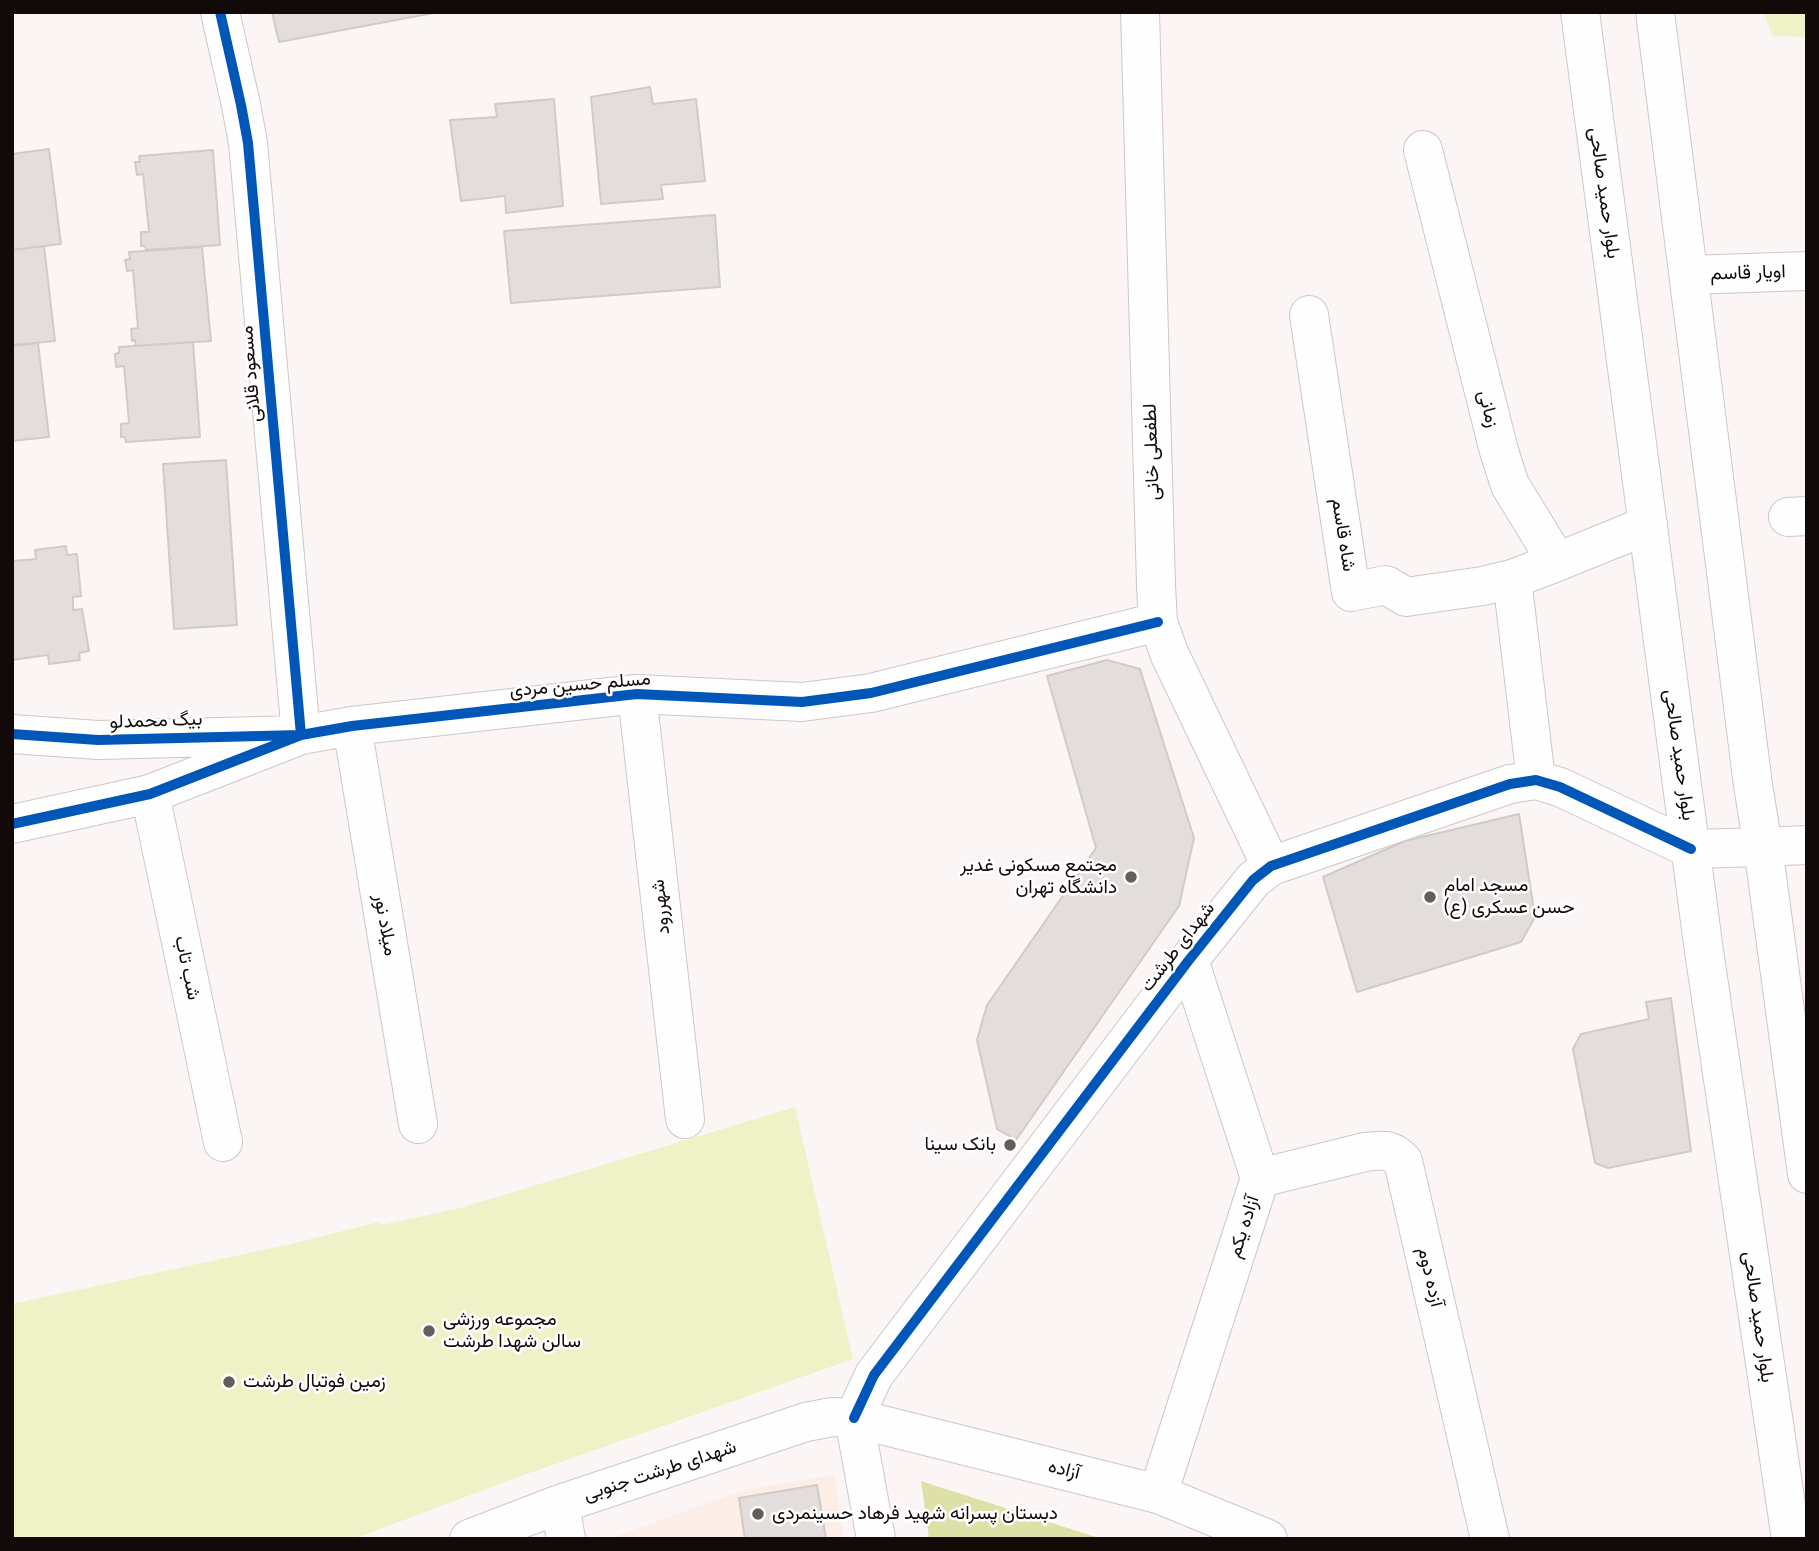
<!DOCTYPE html>
<meta charset="utf-8">
<style>
body{margin:0}
#map{position:relative;width:1819px;height:1551px;overflow:hidden;background:#fbf6f5;font-family:"Fira Sans Condensed",sans-serif}
canvas{display:block}
.frame{position:absolute;inset:0;border:14px solid #110a08;pointer-events:none}
</style>
<div id="map">
<canvas width="1819" height="1551"></canvas>
<div class="frame"></div>
</div>
<script>
const c = document.querySelector('canvas').getContext('2d');
c.lineJoin = 'round';
function fillPath(path, color) { c.fillStyle = color; c.fill(path, 'evenodd'); }
function stroke(path, color, width, dash) { c.strokeStyle = color; c.lineWidth = width; c.lineCap = dash ? 'butt' : 'round'; c.setLineDash(dash || []); c.stroke(path); }
function label(font, color, halo, rows, align = 'center') {
  c.font = font + ' "Fira Sans Condensed",Vazirmatn,sans-serif'; c.lineWidth = 5; c.setLineDash([]); c.textBaseline = 'middle'; c.strokeStyle = halo; c.fillStyle = color; for (const [text, x, y, turn = 0] of rows) {
    c.save(); c.translate(x, y); c.rotate((+turn || 0) * Math.PI / 180); c.textAlign = isNaN(turn) ? turn : align; if (halo) c.strokeText(text, 0, 0); c.fillText(text, 0, 0); c.restore();
  }
}
const built = new Path2D(`
 M834 1475 844 1539H608L744 1490Z`);
const green = new Path2D(`
 M1764 12H1807V37L1772 36Z
 M795 1107 853 1359 510 1480 354 1539H12V1304L295 1243 378 1222 381 1225 460 1208Z`);
const forest = new Path2D(`
 M921 1481 1102 1539H929Z`);
const building = new Path2D(`
 M272 12H439L279 42Z
 M650 87 653 104 696 99 705 181 661 185 663 199 601 204 591 97Z
 M554 99 563 206 506 213 505 196 461 201 450 120 497 117 495 104Z
 M49 149 61 244 12 250V154Z
 M213 150 220 245 146 250 145 246H141V232H149L143 174 137 175 135 162H140L139 156Z
 M715 215 720 287 511 303 504 231Z
 M44 246 55 341 12 345V250Z
 M202 247 211 341 136 346 135 340 132 341 131 329 138 328 133 270 127 271 125 260 130 259 129 252Z
 M193 342 200 437 126 442 125 437H121V424L129 423 124 366 116 367 115 354 119 353V347Z
 M38 343 49 437 12 441V346Z
 M226 460 237 625 174 629 163 464Z
 M66 546 67 555 77 554 81 596 73 597V610L82 609 89 651 79 653 80 660 49 664 48 655 12 660V561L36 559 35 550Z
 M1107 660 1140 669 1194 838 1179 906 1016 1140 997 1129 977 1040 987 1005 1096 848 1047 676Z
 M1519 814 1535 917 1521 942 1357 992 1323 877 1405 841Z
 M1671 998 1691 1151 1608 1168 1595 1163 1573 1049 1581 1034 1649 1019 1646 1002Z
 M817 1485 826 1539H745L739 1498Z`);
const street = new Path2D(`
 M1140 12 1156 585 1158 622 1169 653 1271 866
 M1423 150 1499 451 1510 485 1557 562 1648 525
 M1690 275 1807 271
 M1309 315 1351 592 1386 585 1406 597 1483 586 1512 579 1557 562
 M1788 517 1807 516
 M1512 579 1536 780
 M637 694 685 1119
 M352 726 418 1124
 M12 734 98 740 301 735 248 143 241 105 220 12
 M150 794 223 1142
 M12 824 150 794 301 735 352 726 637 694 802 702 871 693 1158 622
 M1763 847 1807 845
 M1260 1178 1365 1152C1383 1150 1390 1148 1403 1161L1490 1539
 M1158 1494 1260 1178 1189 960
 M560 1504 566 1539
 M469 1539 560 1504 806 1422 832 1417 854 1418 1158 1494 1268 1539`);
const secondary = new Path2D(`
 M1580 12 1703 944 1791 1539
 M1655 12 1753 785 1763 847 1807 1174
 M876 1539 854 1418 874 1375 1189 960 1253 880 1271 866 1510 784 1536 780 1560 787 1691 849 1763 847`);
const cycleway = new Path2D(`
 M12 734 98 740 301 735 248 143 241 105 220 12
 M12 824 150 794 301 735 352 726 637 694 802 702 871 693 1158 622
 M854 1418 874 1375 1189 960 1253 880 1271 866 1510 784 1536 780 1560 787 1691 849`);
const markers = [
 [1131,877,7,"#635d5b"],
 [1430,897,7,"#635d5b"],
 [1010,1145,7,"#635d5b"],
 [429,1331,7,"#635d5b"],
 [229,1382,7,"#635d5b"],
 [758,1514,7,"#635d5b"]
];
const streetNames = [
 ["بلوار حمید صالحی",1604,193,82],
 ["اویار قاسم",1748,273,-2],
 ["مسعود قلانی",251,374,-95],
 ["زمانی",1488,409,76],
 ["لطفعلی خانی",1152,452,-92],
 ["شاه قاسم",1343,535,81],
 ["مسلم حسین مردی",580,685,-5],
 ["بیگ محمدلو",156,721,-2],
 ["بلوار حمید صالحی",1679,755,82],
 ["شهررود",661,907,-96],
 ["میلاد نور",385,925,80],
 ["شهدای طرشت",1178,947,-52],
 ["شب تاب",187,968,78],
 ["آزاده یکم",1244,1227,-72],
 ["آزده دوم",1430,1277,77],
 ["بلوار حمید صالحی",1758,1317,82],
 ["آزاده",1064,1470,14],
 ["شهدای طرشت جنوبی",660,1471,-18]
];
const poiNames = [
 ["مجتمع مسکونی غدیر",1117,866,"right"],
 ["دانشگاه تهران",1117,888,"right"],
 ["مسجد امام",1444,886],
 ["حسن عسکری (ع)",1444,908],
 ["بانک سینا",996,1145,"right"],
 ["مجموعه ورزشی",443,1320],
 ["سالن شهدا طرشت",443,1342],
 ["زمین فوتبال طرشت",243,1382],
 ["دبستان پسرانه شهيد فرهاد حسينمردی",772,1514]
];
fillPath(built, '#fdede7');
fillPath(green, '#eff2c7');
fillPath(forest, '#dee1a7');
fillPath(building, '#e3dddb');
stroke(building, '#d1cbc8', 2);
stroke(street, '#cdc7c5', 40);
stroke(secondary, '#cdc7c5', 40);
stroke(street, '#fefefe', 38);
stroke(secondary, '#fefefe', 38);
stroke(cycleway, '#0057b8', 10);
for (const [x, y, r, color] of markers) { const dot = new Path2D(); dot.arc(x, y, r, 0, 2 * Math.PI); c.fillStyle = color; c.fill(dot); stroke(dot, '#fff', 2.5); }
label('19px', '#110a08', '#fff', streetNames);
label('19px', '#110a08', '#fff', poiNames, 'left');
</script>
